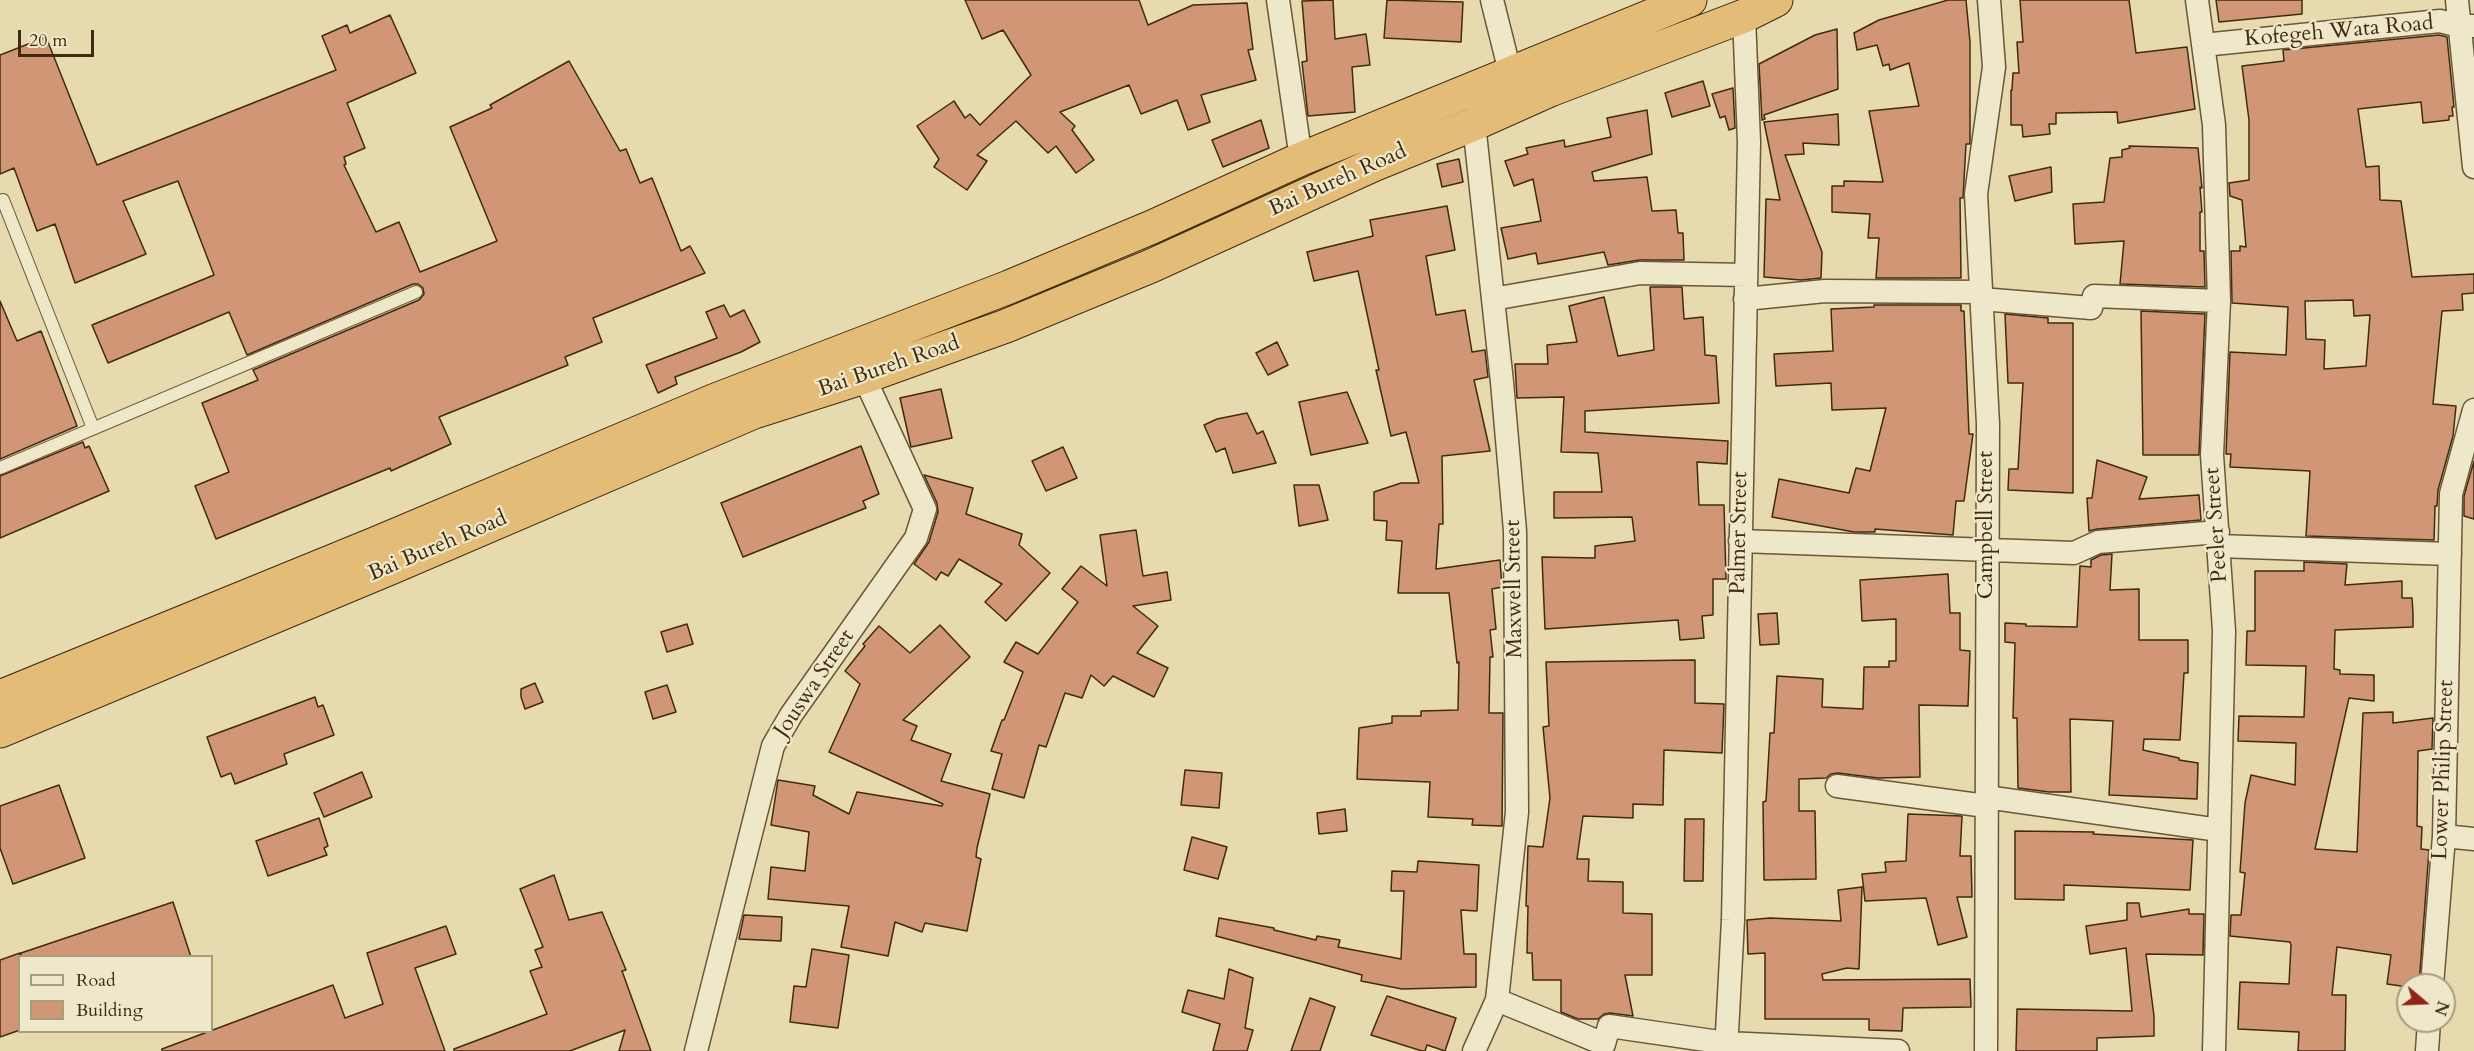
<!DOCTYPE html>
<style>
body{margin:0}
#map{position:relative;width:2474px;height:1051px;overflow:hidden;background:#e6daae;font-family:Cardo,serif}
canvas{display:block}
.legend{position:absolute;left:18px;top:955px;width:195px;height:78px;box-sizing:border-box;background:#efe7ca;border:2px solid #a99c7f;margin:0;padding:8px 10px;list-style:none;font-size:18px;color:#402b0f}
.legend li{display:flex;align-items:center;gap:12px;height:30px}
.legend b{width:30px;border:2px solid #a99c7f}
.north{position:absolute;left:2396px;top:973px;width:60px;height:60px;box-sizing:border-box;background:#efe7ca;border:2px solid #a99c7f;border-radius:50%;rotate:109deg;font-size:16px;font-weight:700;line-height:24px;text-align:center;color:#402b0f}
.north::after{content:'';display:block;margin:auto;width:21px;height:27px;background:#8f2418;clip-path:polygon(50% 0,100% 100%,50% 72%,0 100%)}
.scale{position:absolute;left:18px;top:30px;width:76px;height:27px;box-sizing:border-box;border:3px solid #402b0f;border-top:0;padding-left:8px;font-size:18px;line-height:21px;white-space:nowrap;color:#402b0f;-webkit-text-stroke:4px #efe7ca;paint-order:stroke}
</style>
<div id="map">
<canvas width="2474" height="1051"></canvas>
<ul class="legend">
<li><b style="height:8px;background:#efe7ca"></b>Road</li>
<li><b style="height:16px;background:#d09675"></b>Building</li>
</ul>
<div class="north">N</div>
<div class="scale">20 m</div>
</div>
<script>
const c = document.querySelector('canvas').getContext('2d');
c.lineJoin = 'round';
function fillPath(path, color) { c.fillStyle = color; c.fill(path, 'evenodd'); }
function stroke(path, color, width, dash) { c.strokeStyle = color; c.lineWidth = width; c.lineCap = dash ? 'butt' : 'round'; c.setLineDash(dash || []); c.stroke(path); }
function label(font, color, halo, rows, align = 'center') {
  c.font = font + ' Cardo,serif'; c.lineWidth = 4.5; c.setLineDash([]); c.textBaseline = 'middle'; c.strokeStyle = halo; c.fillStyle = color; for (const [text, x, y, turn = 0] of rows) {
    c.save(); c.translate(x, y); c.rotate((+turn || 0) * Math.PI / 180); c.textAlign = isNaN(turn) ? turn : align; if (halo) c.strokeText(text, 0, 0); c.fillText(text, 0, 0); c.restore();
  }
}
const building = new Path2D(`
 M965 0H1139L1148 25 1193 5 1247 3 1253 49 1248 50 1256 80 1201 95 1210 122 1188 130 1177 100 1141 114 1129 85 1060 112 1075 126 1072 130 1094 160 1076 173 1056 146 1048 153 1016 121 977 155 987 161 967 190 934 167 939 159 917 126 954 101 965 118 970 114 980 125 1031 75 1003 30 982 39Z
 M1333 0 1335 39 1366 34 1370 65 1352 67 1355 112 1308 116 1302 62 1307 61 1302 1Z
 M1387 0 1463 2 1461 42 1384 38Z
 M1948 0H1966L1970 42V144H1966L1963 198H1960L1961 278H1876L1879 238H1868L1870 214 1832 212V186H1844V181L1883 182 1869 111 1919 106 1909 63 1890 70 1889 64 1883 66 1877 45 1857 50 1854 33 1879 20Z
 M2020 0H2129L2136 53 2187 47 2195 109 2118 123 2117 112 2056 113V124H2049L2050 134 2023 137 2022 125H2011V90H2012L2013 73H2019L2017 42H2023Z
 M2216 0H2302V14L2219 22Z
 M390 15 416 73 347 103 365 148 344 157 346 164 344 165 376 232 399 222 420 272 497 241 450 127 492 108 490 105 569 61 620 151 626 149 640 183 652 178 681 251 690 246 705 273 593 318 602 342 565 357 568 365 439 417 451 444 391 471 390 468 216 539 195 486 229 472 202 403 258 380 253 370 419 300 424 294 423 288 418 284H413L247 355 229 312 108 363 92 325 214 275 178 181 123 201 146 254 75 283 55 224 37 231 14 168 0 174V55L46 37 97 165 336 70 322 36 347 25 350 33Z
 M1837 29 1838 89 1764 115 1765 119 1762 120 1759 64 1815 35Z
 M2439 35 2447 37 2454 107H2452L2453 116H2449V120L2423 123 2421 102 2358 109 2366 167 2379 166 2380 200 2401 201 2412 277 2474 274V293L2462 294 2463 310 2442 311 2433 404 2456 406 2453 436 2438 490 2437 506H2435L2434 540 2306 536 2310 471 2230 467 2231 454H2226L2230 352 2286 355 2288 307 2232 303 2231 251H2240V246L2246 247 2242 200 2230 196 2229 183 2249 180V120L2242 66 2284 61 2283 50ZM2353 300 2354 316 2370 315 2366 366 2324 369 2325 340 2306 339 2305 301Z
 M1703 81 1710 106 1672 117 1665 93Z
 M1733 88 1735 128 1729 130 1725 116 1720 118 1712 94Z
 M1647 110 1652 154 1592 172 1594 181 1647 177 1652 211 1676 210 1678 233H1683L1684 260H1640L1608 265 1604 252 1538 264 1536 253 1508 259 1501 228 1541 221 1533 179 1514 186 1505 161 1528 154 1526 148 1564 140 1565 147 1611 137 1607 118Z
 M1838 114 1839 145 1803 143 1804 154 1785 155 1822 252 1821 278 1801 280 1764 277 1766 199 1780 200 1764 122Z
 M1261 120 1269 148 1223 167 1212 140Z
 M2129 146 2198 148 2202 188 2200 187 2202 212H2200V251H2204L2205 287 2120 284 2124 241 2075 244 2073 204 2104 202 2110 158 2122 157V150L2130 148Z
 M1459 159 1463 182 1442 187 1437 164Z
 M2051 167 2052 192 2015 201 2009 176Z
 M1447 206 1455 250 1426 256 1436 315 1465 310 1472 352 1485 350 1488 377 1474 380 1490 451 1442 456 1443 524H1439L1436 569 1500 560 1502 587 1492 589 1496 629 1490 630 1493 657H1490L1489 713H1503L1502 826 1472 825 1473 819 1428 817 1430 782 1357 779 1359 728 1392 723V716H1421V711L1458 710 1459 662 1457 663 1449 593H1398L1402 541 1386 540 1387 521 1374 520V492L1401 483H1419L1406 432 1391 436 1376 370H1379L1358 271 1314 281 1307 252 1373 236 1370 220Z
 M1650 287H1682L1684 319 1703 317 1705 355 1716 356 1719 403 1585 411V432L1728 441 1727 464 1697 462 1699 505H1724L1726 579H1713V615L1702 616 1704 638 1680 640 1678 620 1545 629 1542 557 1595 558V546L1635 541 1632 517 1554 518V492H1602L1598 453 1561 452 1564 397 1517 398 1515 364H1548L1547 345 1577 342 1569 306 1604 297 1618 356 1654 350Z
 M0 301 17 341 41 331 77 426 0 459Z
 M724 305 730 317 744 310 760 342 741 352 675 377 677 384 658 393 646 365 717 338 706 312Z
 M1874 305H1961V311H1964L1969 434H1973L1964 501H1956L1953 535 1875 529V532H1854L1772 517 1779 479 1849 493 1856 468 1870 471 1886 408 1832 410 1831 383 1776 386 1774 354 1833 351 1831 309 1874 307Z
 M2141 311 2205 314 2199 455H2143Z
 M2005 314 2048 318V323H2073V493L2008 490 2009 469H2018L2023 383H2008Z
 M1277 342 1288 365 1268 375 1256 353Z
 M941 389 952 438 911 447 900 398Z
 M1347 392 1368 443 1311 455 1299 402Z
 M1247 413 1257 434 1263 431 1276 463 1233 473 1225 448 1216 452 1204 425 1217 419Z
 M83 442 85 448 89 446 109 491 0 538V476Z
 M861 446 879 494 863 501 866 508 743 557 721 503Z
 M1063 447 1077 478 1046 491 1032 461Z
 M2097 460 2147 477 2139 499 2199 495 2201 520 2097 529 2089 531 2087 498H2092Z
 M2474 461V519L2464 516V496Z
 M924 475 973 488 966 514 1022 534 1019 545 1050 573 1006 621 985 602 1002 584 959 559 948 576 941 572 936 580 914 564 929 542 938 512 937 503Z
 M1294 485H1319L1328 520 1299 526Z
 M1136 530 1143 576 1167 572 1171 600 1133 606 1158 626 1137 653 1168 668 1154 697 1113 676 1104 686 1091 675 1082 698 1065 693 1046 747 1039 745 1024 798 992 789 1002 754 991 751 1002 720H1004L1023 672 1004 662 1016 642 1038 654 1078 602 1062 589 1081 566 1107 586 1100 535Z
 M2112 554 2110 590 2139 589V640H2188V673H2184L2180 740 2144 739 2143 750 2179 758V760L2198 763 2197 799 2109 795 2113 721 2070 719 2071 792H2049L2018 788 2017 718H2013L2015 643 2005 642V623L2026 624V626L2077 627 2080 566 2091 567V560L2101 555Z
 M2304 562 2347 564 2345 585 2402 581V598H2412L2413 613V627L2335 630 2334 669 2340 670V674L2374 675V701L2349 698 2315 849 2357 852 2363 713 2393 712V723L2433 718 2432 749 2418 751 2417 826 2422 827 2421 849 2429 850 2419 985H2408V987L2387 984 2391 955 2337 947 2332 995H2346L2345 1051H2298L2299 1032 2238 1029 2240 982 2289 984 2291 945 2290 942 2230 936 2231 915H2241L2245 873 2240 872 2245 803 2251 775 2295 785 2296 743 2238 741 2239 716 2304 717 2306 666 2246 665 2247 631H2255V571H2304Z
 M1948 574 1950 613H1960V650L1970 651 1968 706 1919 705 1920 777 1878 778 1838 773 1831 774 1826 778 1799 779V811H1815L1816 879 1764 880 1763 802 1766 801 1770 733H1774L1777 676 1823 679 1822 707 1863 709 1864 667H1889V661H1896V619L1862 621 1860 580Z
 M1777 613 1779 644 1760 645 1758 614Z
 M687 624 693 644 667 652 661 632Z
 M940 625 970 657 903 720 917 726 911 740 951 754 941 781 990 794 977 848 976 857 981 859 967 931 925 923 922 932 895 922 888 956 841 947 849 906 768 899 771 867 805 871 809 832 771 825 778 780 815 786 813 795 849 814 857 792 942 806 943 804 829 752 860 684 845 671 865 646 863 644 879 626 910 653Z
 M1695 660V703L1724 704 1722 753 1664 750 1663 805 1633 804V818L1583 816 1577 859H1589L1588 881 1623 882V913L1652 914V975H1625L1633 1016 1610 1013 1604 1014 1598 1019H1578L1561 1012V980H1533L1532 953H1527L1528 906H1526L1528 846 1543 847 1550 798 1543 727 1549 726 1546 662Z
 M535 683 543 702 525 709 521 697V689Z
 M667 685 676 712 653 719 645 692Z
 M315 697 318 707 323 705 334 735 284 754 287 764 235 784 231 773 221 777 207 737Z
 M1185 770 1222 773 1219 808 1181 805Z
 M362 772 372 797 324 817 314 793Z
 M59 785 85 858 13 884 0 848V806Z
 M1345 809 1347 831 1319 834 1317 813Z
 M1908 814 1962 816 1960 856H1971L1972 897H1957L1967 937 1938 945 1926 898 1865 901 1862 874 1886 872 1885 862 1906 861Z
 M319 818 328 846 324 848 327 855 268 876 256 841Z
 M1685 819H1704L1703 881H1684Z
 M2015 831 2094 832 2093 834 2193 840 2190 890 2064 885V900L2015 899Z
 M1192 837 1227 847 1218 879 1184 870Z
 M1418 861 1479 865 1477 911 1461 910 1464 954H1476V987L1402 989 1361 981 1362 975 1216 936 1219 918 1274 928V930L1316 940 1317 936 1340 940 1338 947 1401 959 1404 891H1391L1392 871 1417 872Z
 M554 875 569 920 602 912 626 970 622 971 651 1051H619L625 1030 570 1051H454V1049L547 1014 530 971 542 967 535 950 543 947 520 889Z
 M1862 887 1859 969 1847 968 1822 974 1823 980 1970 979 1971 1007 1903 1008 1902 1031 1869 1030V1019H1765V953L1748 954 1747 920 1770 918 1841 921 1838 890Z
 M173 902 191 957H21V953Z
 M2127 903H2139L2141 917 2189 909V914H2204L2203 955 2146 954 2154 1016V1036L2097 1038V1051H2016L2017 1009 2132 1011 2126 948 2090 954 2086 926 2127 920Z
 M744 915 782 917 781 941 739 939Z
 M446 926 456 954 415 968 445 1051H162V1049L333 985 345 1018 383 1004 367 953Z
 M812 949 849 955 838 1028 790 1022 794 986 806 987Z
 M20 953V1030L0 1037V960Z
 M1229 969 1253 978 1245 1028 1253 1030 1247 1051H1213L1220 1024 1182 1012 1188 990 1224 999Z
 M1387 996 1456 1018 1445 1051 1427 1045 1425 1051H1422L1371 1035Z
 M1310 998 1335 1007 1320 1051H1291Z`);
const service = new Path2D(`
 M3 200 93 428
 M0 468 416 292`);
const minor = new Path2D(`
 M1278 0 1301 159
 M1492 0 1510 72
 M2197 0 2214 125 2219 301 2212 455 2224 631 2214 1051
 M2457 0 2474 167
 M2203 45 2440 21 2460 26H2474
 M1493 299 1640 273 1746 275
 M1745 299 1825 291 1981 292
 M1981 299 2091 308 2094 296 2219 301
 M1740 541 2074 553 2098 542 2218 532
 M2218 546 2450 554
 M1837 786 1986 806
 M1986 797 2219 830
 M2444 836 2474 839
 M2432 985 2444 836 2451 494 2474 410
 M1497 1000 1604 1044 1609 1026 1726 1043 1898 1051
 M696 1051 773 746 791 715 916 538 925 509 864 377
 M1474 1051 1497 1000 1517 812 1515 531 1502 382 1474 124
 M1726 1051 1733 920 1749 142 1744 16
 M1986 1051 1988 424 1976 194 1994 67 1989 0
 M2427 1051 2429 1021`);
const trunk = new Path2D(`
 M0 697 377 543 713 401 1009 287 1152 227 1301 159 1690 0
 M0 731 395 566 754 412 864 377 1006 326 1151 266 1373 165 1474 124 1550 90 1744 16 1776 0`);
const streetNames = [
 ["Kofegeh Wata Road",2339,32,-5],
 ["Bai Bureh Road",1338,181,-24],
 ["Bai Bureh Road",889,367,-19],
 ["Campbell Street",1987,525,-90],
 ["Peeler Street",2217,525,-94],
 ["Palmer Street",1740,533,-89],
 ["Bai Bureh Road",438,547,-23],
 ["Maxwell Street",1515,589,-91],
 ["Jouswa Street",815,684,-56],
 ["Lower Philip Street",2444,770,-88]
];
fillPath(building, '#d09675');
stroke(building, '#402b0f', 1.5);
stroke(service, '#6a5737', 14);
stroke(minor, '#6a5737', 25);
stroke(trunk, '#402b0f', 35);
stroke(service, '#efe7ca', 12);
stroke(minor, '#efe7ca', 22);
stroke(trunk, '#e3bd77', 33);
label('22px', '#402b0f', '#efe7ca', streetNames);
</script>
